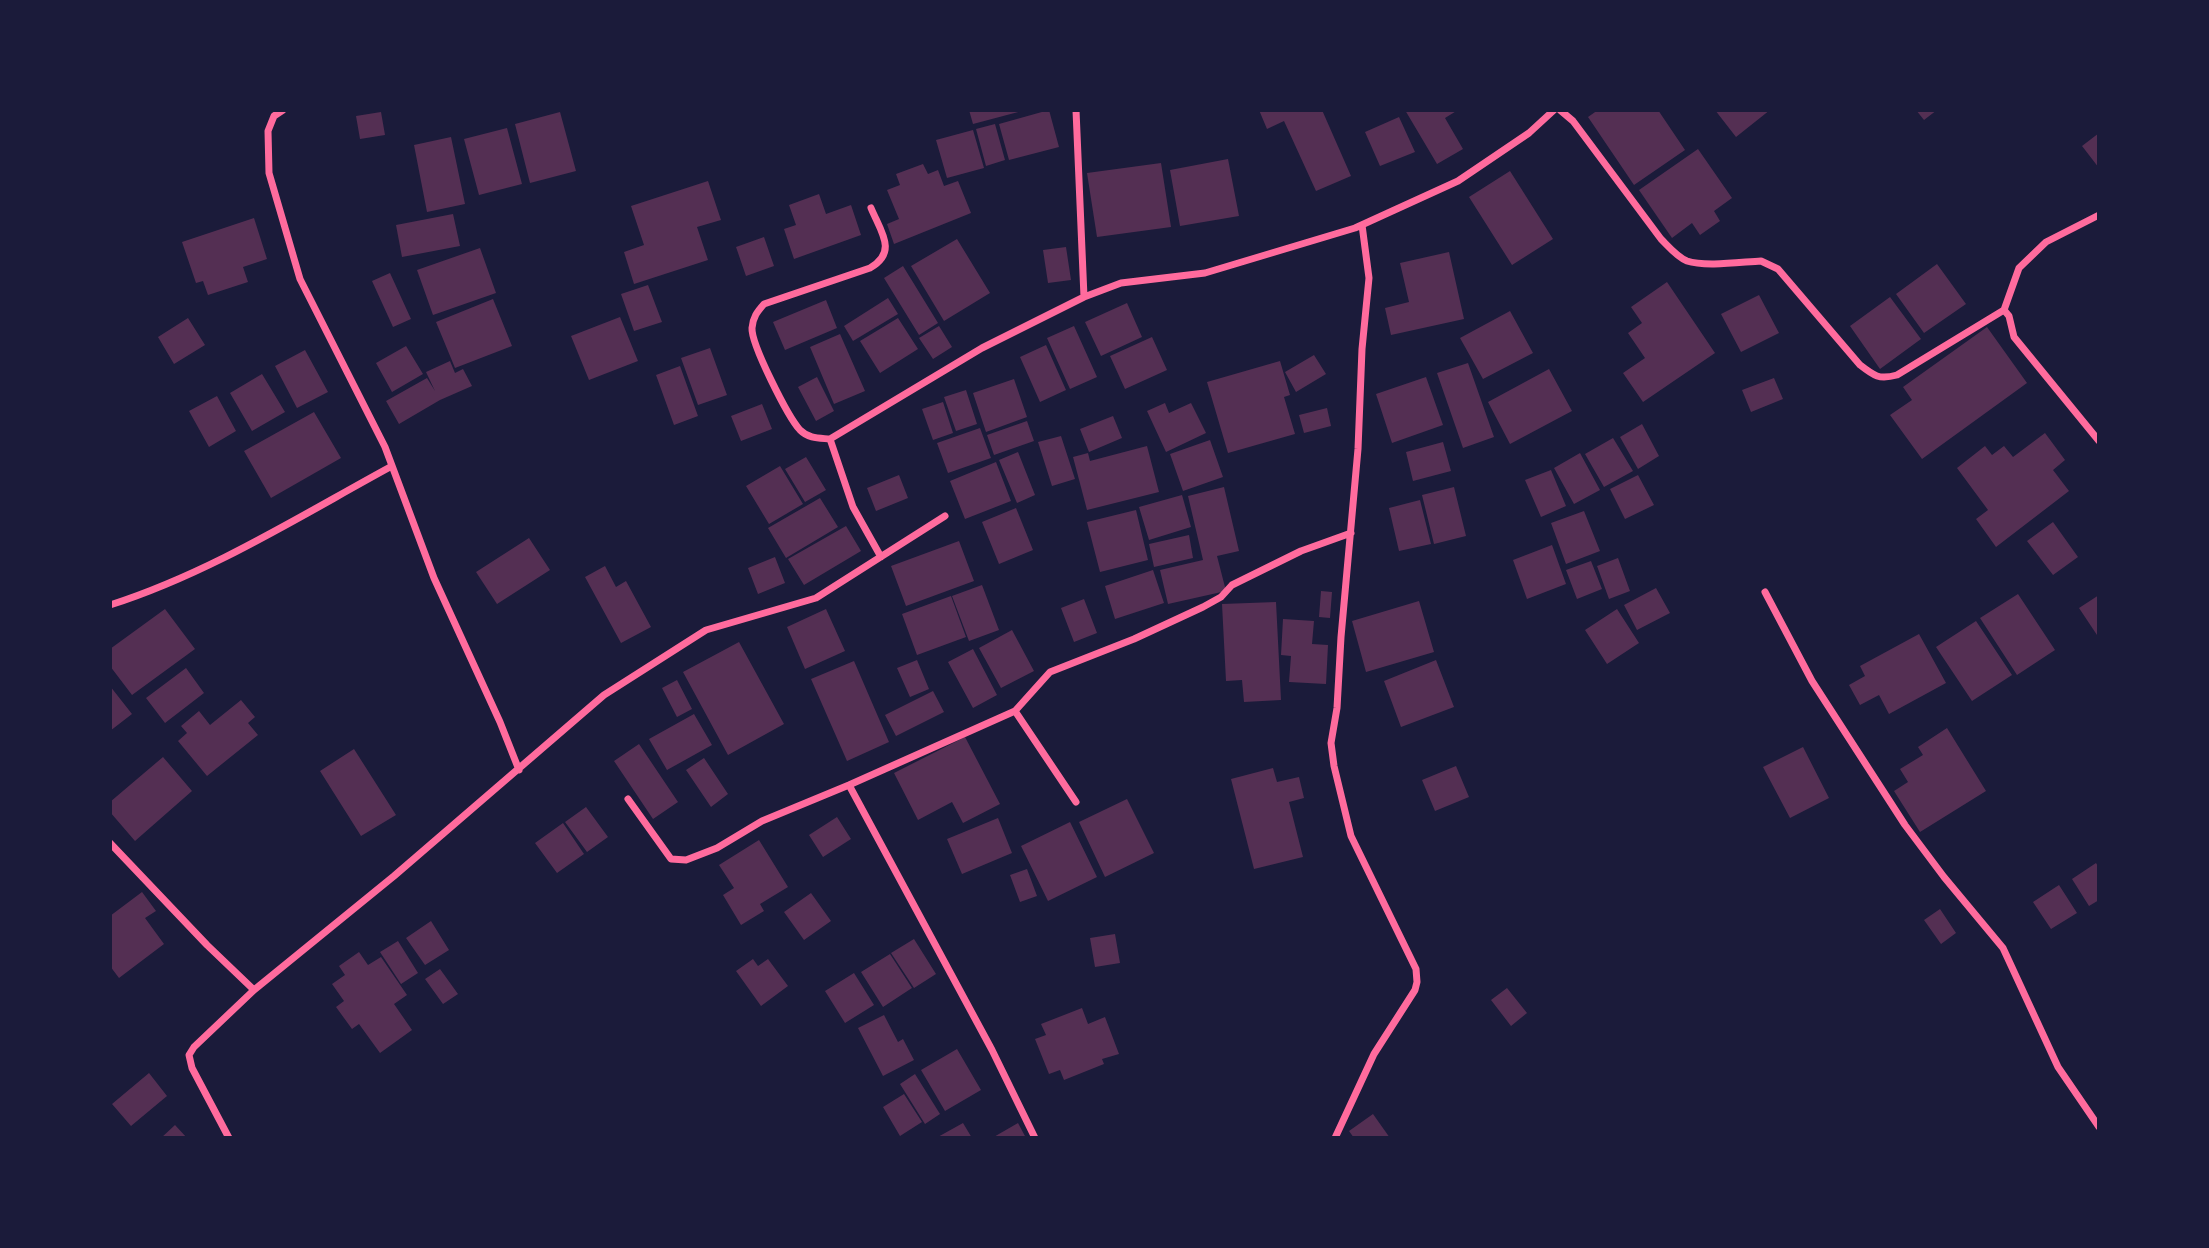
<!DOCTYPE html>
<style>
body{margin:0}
#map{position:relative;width:2209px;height:1248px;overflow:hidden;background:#1b1b3a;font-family:"Libre Baskerville",serif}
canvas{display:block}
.frame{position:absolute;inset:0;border:112px solid #1b1b3a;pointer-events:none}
</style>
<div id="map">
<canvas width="2209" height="1248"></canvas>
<div class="frame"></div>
</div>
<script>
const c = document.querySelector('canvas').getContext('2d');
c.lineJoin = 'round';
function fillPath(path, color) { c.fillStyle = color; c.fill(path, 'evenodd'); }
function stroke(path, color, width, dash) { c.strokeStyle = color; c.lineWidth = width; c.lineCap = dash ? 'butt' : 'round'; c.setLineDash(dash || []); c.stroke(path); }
const building = new Path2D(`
 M969 110H1022V111L973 124Z
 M1049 110 1059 147 1009 160 999 124Z
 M1259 110H1322L1351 176 1316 191 1284 121 1267 129Z
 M1405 110H1458L1445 118 1463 149 1437 164Z
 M1598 110H1658L1685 150 1634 185 1588 117Z
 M1715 110H1770L1736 137Z
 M1916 110H1937L1924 120Z
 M381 112 385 135 360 139 356 116Z
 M560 112 576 171 530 183 515 124Z
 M1399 117 1415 152 1380 166 1365 132Z
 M995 124 1005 160 986 166 976 129Z
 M507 128 522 184 479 195 464 139Z
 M973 130 984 168 947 178 936 140Z
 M2099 133V168L2082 146Z
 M451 137 465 204 427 212 414 145Z
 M1698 149 1732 198 1714 211 1720 221 1700 235 1692 223 1672 238 1639 190Z
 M1228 159 1239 216 1180 226 1170 170Z
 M1161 163 1171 227 1097 237 1087 173Z
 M923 164 928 174 938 170 944 186 958 181 971 213 894 244 887 224 899 219 887 190 900 185 896 174Z
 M1510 171 1553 239 1512 265 1469 197Z
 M708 181 721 220 697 227 708 260 634 284 624 252 644 245 631 206Z
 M819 194 826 214 851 205 861 235 794 259 784 229 796 225 789 205Z
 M453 214 460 246 402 257 396 225Z
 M254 218 267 259 243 267 248 282 208 295 203 281 196 283 182 242Z
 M764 237 774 266 746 276 736 247Z
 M957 239 990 293 944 321 911 266Z
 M1066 247 1071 280 1048 283 1043 250Z
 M480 248 496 293 433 315 417 270Z
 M1449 252 1464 319 1391 335 1385 308 1409 302 1400 263Z
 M1937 264 1966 304 1924 333 1896 294Z
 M903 266 938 323 919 335 884 278Z
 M390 273 411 319 393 327 372 281Z
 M1667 282 1715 353 1643 402 1623 373 1645 358 1628 333 1642 323 1631 307Z
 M648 285 662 322 634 331 621 294Z
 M1759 295 1779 333 1741 352 1721 314Z
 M1890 297 1921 339 1880 369 1850 326Z
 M888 298 898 314 853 341 844 326Z
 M493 299 512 346 455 368 436 322Z
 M826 300 837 328 785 350 773 322Z
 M1127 303 1142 337 1101 356 1085 322Z
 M1510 311 1533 353 1483 379 1460 338Z
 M620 317 638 361 589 380 571 336Z
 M188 318 205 345 174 364 158 337Z
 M898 318 918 349 880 373 860 341Z
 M939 326 952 347 933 359 919 338Z
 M1074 326 1097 377 1070 389 1047 338Z
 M1987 327 2027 383 1922 459 1890 415 1912 400 1903 387Z
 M840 334 865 391 834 404 810 347Z
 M1152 337 1167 370 1125 389 1110 356Z
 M1046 345 1066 390 1040 402 1020 357Z
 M406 346 423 374 392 392 376 363Z
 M710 348 727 395 698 405 681 358Z
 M305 350 328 392 297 408 275 366Z
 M1314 355 1326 374 1296 392 1285 372Z
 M450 361 455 373 463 369 472 386 440 400 399 424 386 401 427 378 435 391 426 372Z
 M1280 361 1290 395 1284 397 1295 434 1228 453 1207 382Z
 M1468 363 1494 437 1463 448 1437 373Z
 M680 366 698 416 674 425 656 375Z
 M1549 369 1572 411 1510 444 1488 402Z
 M262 374 285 412 252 431 230 393Z
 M817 377 834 411 816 421 798 387Z
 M1426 377 1443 425 1392 443 1376 394Z
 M1774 378 1783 399 1751 412 1742 390Z
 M1014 379 1027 417 986 432 973 393Z
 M966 390 977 424 956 431 944 397Z
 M217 396 236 431 209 447 189 411Z
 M943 402 953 433 933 440 922 409Z
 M1165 403 1169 413 1191 403 1206 433 1166 452 1147 411Z
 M762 404 772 429 741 441 731 416Z
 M1327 408 1331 426 1304 433 1299 415Z
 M314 412 341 458 271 498 244 451Z
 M1113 416 1122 438 1089 452 1080 429Z
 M1027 421 1034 441 994 455 987 435Z
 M1642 424 1659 456 1638 469 1620 437Z
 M980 428 991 458 948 473 937 443Z
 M2045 433 2065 460 2053 470 2069 491 1996 547 1976 519 1988 510 1957 468 1985 446 1992 455 2004 446 2013 457Z
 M1061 436 1075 479 1052 486 1038 442Z
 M1613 438 1633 471 1604 487 1585 454Z
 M1210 440 1223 477 1183 491 1170 454Z
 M1443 442 1451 471 1413 481 1406 452Z
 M1147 446 1159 492 1087 510 1073 457 1088 453 1090 461Z
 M1018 452 1035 495 1017 503 999 460Z
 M1580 453 1600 490 1574 504 1554 468Z
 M806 457 826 490 805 502 785 469Z
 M996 462 1011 501 965 519 950 481Z
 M780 466 803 504 769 524 746 486Z
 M1551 470 1566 506 1541 517 1525 480Z
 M899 475 908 498 876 511 867 488Z
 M1638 475 1654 505 1625 519 1610 489Z
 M1224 487 1239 551 1217 556 1226 591 1168 604 1160 570 1203 560 1188 496Z
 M1454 487 1466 536 1434 544 1422 495Z
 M1182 495 1191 527 1149 540 1139 507Z
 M820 498 838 527 786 558 768 528Z
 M1420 500 1431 544 1399 551 1389 508Z
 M1016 508 1033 550 999 564 982 522Z
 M1136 510 1148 560 1100 572 1087 522Z
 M1584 511 1600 551 1566 564 1551 523Z
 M2053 522 2078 557 2053 575 2027 541Z
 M846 526 861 551 804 585 788 559Z
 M1189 535 1193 558 1154 567 1149 544Z
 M529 538 550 570 497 604 476 572Z
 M959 541 974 581 906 606 891 566Z
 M1552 545 1566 584 1527 599 1513 560Z
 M775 557 785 583 758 594 748 568Z
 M1618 558 1630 591 1609 599 1597 566Z
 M1591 561 1602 589 1577 599 1566 570Z
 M605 566 616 587 626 581 651 627 621 643 585 577Z
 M1153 570 1164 603 1115 619 1105 586Z
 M982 585 999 630 969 641 952 596Z
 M1656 588 1670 613 1637 630 1624 605Z
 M1321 591 1332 592 1330 618 1319 617Z
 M2018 594 2055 650 2017 675 1980 618Z
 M2099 595V638L2079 608Z
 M951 596 966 637 917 655 902 614Z
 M1084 599 1097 633 1074 642 1061 608Z
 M1419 601 1434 652 1366 672 1352 621Z
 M1276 602 1281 700 1244 702 1242 680 1226 681 1222 604Z
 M165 609 195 649 132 695 110 666V649Z
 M826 609 845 651 805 669 787 627Z
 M1617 609 1639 643 1607 664 1585 630Z
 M1283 619 1314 621 1312 644 1328 645 1326 684 1289 682 1291 656 1281 655Z
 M1976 621 2012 675 1972 701 1936 647Z
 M1012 630 1034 671 1001 688 979 648Z
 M1919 634 1946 683 1889 714 1879 695 1860 705 1849 685 1865 676 1860 666Z
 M739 642 784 724 728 755 683 672Z
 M973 649 997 695 973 708 948 662Z
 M917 660 929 689 910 697 897 668Z
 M1436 660 1454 707 1401 727 1384 681Z
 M854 661 889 742 847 761 811 679Z
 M186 668 204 693 165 723 146 698Z
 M677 680 692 709 677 717 662 688Z
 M110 686 132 714 110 731Z
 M933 691 944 712 896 736 885 715Z
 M241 700 255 717 248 723 258 735 207 776 178 741 187 733 181 726 199 711 210 725Z
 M694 714 712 745 667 770 649 739Z
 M1947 728 1986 791 1920 832 1894 791 1908 782 1900 769 1923 755 1918 747Z
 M965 737 1000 804 963 823 952 802 918 820 894 773Z
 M639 744 678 802 653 819 614 761Z
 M1803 747 1829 798 1790 818 1763 767Z
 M354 749 396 815 361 836 320 771Z
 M163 757 192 791 135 841 110 812V802Z
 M704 758 728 794 711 807 686 770Z
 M1456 766 1469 797 1435 811 1422 780Z
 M1273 768 1277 782 1299 777 1304 798 1289 802 1303 857 1254 869 1231 779Z
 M1127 799 1154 853 1105 877 1079 822Z
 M586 807 608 837 587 852 565 822Z
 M837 817 851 839 823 857 809 835Z
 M998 818 1012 853 962 874 947 839Z
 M1070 822 1097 877 1048 901 1021 846Z
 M563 823 584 854 557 873 535 843Z
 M759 840 788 887 760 904 764 911 741 925 723 895 734 888 719 865Z
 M2096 863 2099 868V900L2089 906 2072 879Z
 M1027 869 1037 896 1020 902 1010 875Z
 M2059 885 2077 913 2051 929 2033 902Z
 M142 892 156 911 145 918 164 944 119 978 110 966V916Z
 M811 893 831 921 804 940 784 912Z
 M1940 909 1956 933 1941 944 1924 920Z
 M431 921 449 950 425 965 406 938Z
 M1115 934 1120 963 1095 967 1090 938Z
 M914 939 936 974 914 988 891 953Z
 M398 941 418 973 401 984 380 952Z
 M359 952 368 965 381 957 407 995 394 1004 412 1030 380 1053 359 1024 352 1029 336 1007 344 1001 332 984 345 975 339 966Z
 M890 954 912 988 883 1007 861 972Z
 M753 959 758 966 768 959 788 986 761 1006 736 971Z
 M440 969 458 994 443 1004 425 979Z
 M854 973 874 1005 845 1023 825 991Z
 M1507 988 1527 1013 1511 1026 1491 1000Z
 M1082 1008 1088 1024 1105 1017 1119 1054 1102 1059 1104 1064 1064 1080 1060 1070 1049 1074 1035 1039 1046 1035 1041 1024Z
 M884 1015 898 1042 903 1039 914 1060 883 1076 858 1028Z
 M957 1049 981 1090 945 1111 921 1070Z
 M149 1073 167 1096 131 1126 112 1104Z
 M915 1074 940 1114 925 1124 900 1084Z
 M904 1094 922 1122 900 1136 883 1107Z
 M1373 1114 1390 1138H1354L1349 1131Z
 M963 1123 972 1138H936Z
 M1018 1123 1026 1138H992Z
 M175 1125 187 1138H161Z`);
const minor = new Path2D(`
 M283 110 274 116 268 131 269 173 300 279 385 447 434 578 500 722 519 770
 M1076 110 1084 297
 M1560 110 1573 121 1661 239C1668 246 1677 257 1687 261 1705 267 1741 262 1761 261L1778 269 1860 365C1874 376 1879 380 1897 375L2004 310 2009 316 2014 337 2099 441
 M2004 310 2019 268 2046 242 2099 215
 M830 439C819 438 809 439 800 430 788 417 751 344 752 328 753 317 757 312 764 304L870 268C898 252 881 232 871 208
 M881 557 853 507 830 439 982 348 1084 297 1121 283 1205 273 1355 228 1458 181 1529 133 1554 110
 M1765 592 1812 681 1905 825 1944 877 2003 948 2058 1067 2099 1127
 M110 605C210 573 300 516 392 466
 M1015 711 1076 802
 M849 785 992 1050 1035 1138
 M628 799 671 859 686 860 717 848 762 821 849 785 1015 711 1050 672 1134 639 1203 607 1221 597 1232 585 1301 551 1351 533
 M110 843 207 945 254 990 394 876 604 695 706 630 816 598 945 516
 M229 1138 192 1068 189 1055 194 1047 254 990
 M1335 1138 1374 1054 1415 990 1417 982 1416 969 1351 836 1334 766 1331 743 1337 708 1341 637 1358 449 1362 349 1369 278 1362 225`);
fillPath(building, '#542f53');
stroke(minor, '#ff6b9d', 7);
</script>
